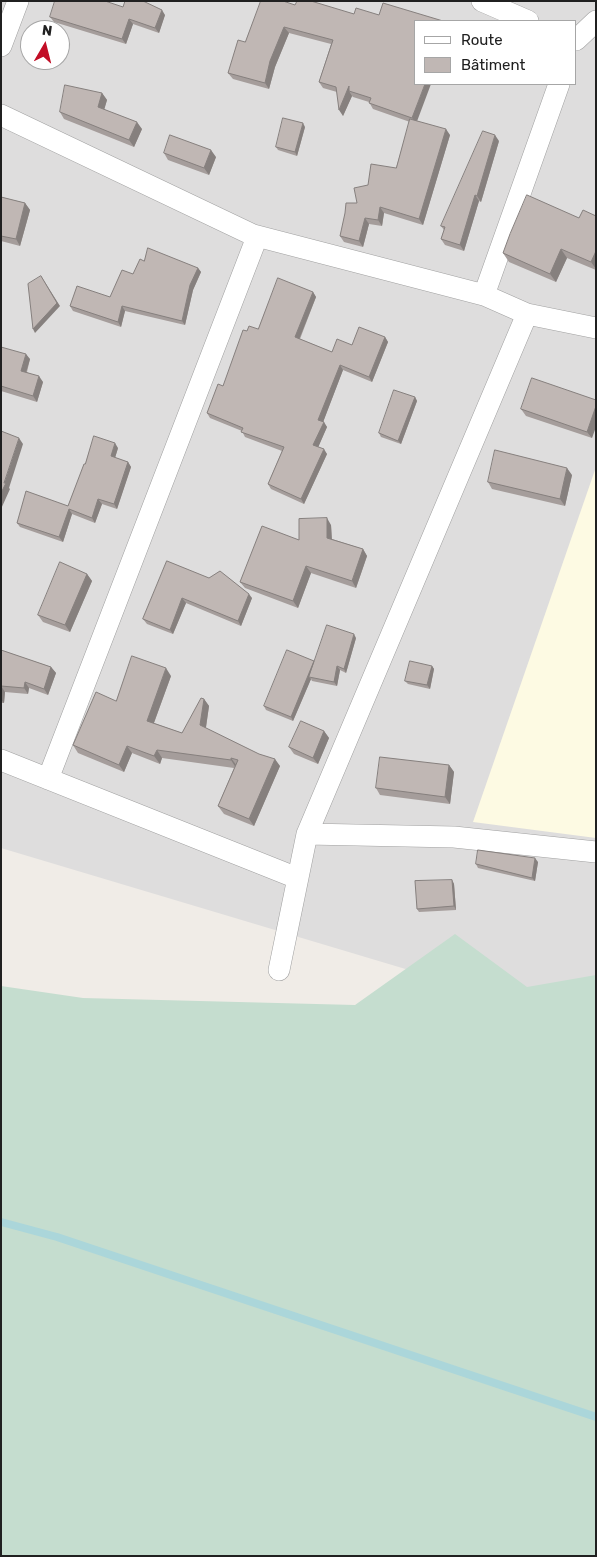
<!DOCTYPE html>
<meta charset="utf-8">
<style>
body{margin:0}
#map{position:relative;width:597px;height:1557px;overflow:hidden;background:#f0ece7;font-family:Rubik,sans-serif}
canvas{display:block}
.frame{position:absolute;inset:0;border:2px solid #202020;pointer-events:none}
.legend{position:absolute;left:414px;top:20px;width:162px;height:65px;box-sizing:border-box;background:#fff;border:1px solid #a6a6a6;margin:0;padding:6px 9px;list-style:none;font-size:15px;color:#202020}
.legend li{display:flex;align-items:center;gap:10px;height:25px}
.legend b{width:25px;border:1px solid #a6a6a6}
.north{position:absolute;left:20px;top:20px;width:50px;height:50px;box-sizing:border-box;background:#fff;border:1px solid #a6a6a6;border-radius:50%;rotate:8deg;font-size:14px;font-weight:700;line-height:20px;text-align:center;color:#202020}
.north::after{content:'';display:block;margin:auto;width:18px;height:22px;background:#c20e26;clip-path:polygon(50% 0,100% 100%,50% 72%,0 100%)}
</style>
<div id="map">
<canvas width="597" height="1557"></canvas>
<div class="frame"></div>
<ul class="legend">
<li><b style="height:6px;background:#fff"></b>Route</li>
<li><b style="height:14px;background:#c0b7b4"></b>Bâtiment</li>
</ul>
<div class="north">N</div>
</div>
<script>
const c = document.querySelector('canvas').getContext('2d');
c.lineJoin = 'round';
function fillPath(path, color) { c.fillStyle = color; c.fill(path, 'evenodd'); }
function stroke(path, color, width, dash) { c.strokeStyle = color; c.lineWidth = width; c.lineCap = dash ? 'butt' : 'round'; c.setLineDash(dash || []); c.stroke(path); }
const residential = new Path2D(`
 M1 1H596V1026L1 848ZM416 21H576V84H416ZM30 30H60V60H30Z`);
const education = new Path2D(`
 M596 467V838L473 822Z`);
const wetland = new Path2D(`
 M455 934 527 987 596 975V1556H1V986L83 998 355 1005Z`);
const stream = new Path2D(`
 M1 1222 57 1237 596 1417`);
const minor = new Path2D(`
 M482 1 528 21
 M576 40 596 21
 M1 46 18 1
 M1 115 253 235 484 295 527 314 596 328
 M484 295 559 84
 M1 760 297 878
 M48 779 257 237
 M307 834 454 837 596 852
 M279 970 307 834 527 314`);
const wall = new Path2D(`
 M295 5 354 14 379 15 416 21 417 121 450 135 423 225 384 213 382 226 369 224 363 247 344 242 340 236 368 185 396 168 410 122 373 109 369 102 353 97 352 96 343 116 337 92 323 88 319 82 331 44 289 33 275 67 269 89 233 79 228 73 245 42Z
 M123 7 165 15 159 33 133 24 126 44 54 22 50 17Z
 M102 93 107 100 104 109 142 129 134 147 64 119 60 112Z
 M305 127 297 156 278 150 276 147Z
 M499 141 481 202 479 201 464 251 445 245 441 239 444 230 441 226Z
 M164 153 216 157 209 175 168 160Z
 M1 197 25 203 30 210 20 246 1 241Z
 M596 216V270L567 258 556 282 509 262 503 253 579 218Z
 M144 261 198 268 201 272 193 290 185 325 125 311 121 327 73 311 70 306 110 297 133 274Z
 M313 292 316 297 300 339 332 352 352 345 385 337 388 342 372 382 343 370 323 422 327 427 318 447 327 454 304 504 271 489 268 484 282 451 245 437 242 431 210 418 207 413 223 386 247 331 258 329Z
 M1 347 30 359 27 372 43 382 37 402 1 391Z
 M415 397 417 401 401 444 381 437 379 433Z
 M596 400 592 438 526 416 521 409Z
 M118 448 115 458 128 462 131 467 117 509 102 504 95 523 72 514 63 542 20 527 17 523 68 506 85 464Z
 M572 475 565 506 492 489 488 482Z
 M331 525 332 539 363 549 367 556 356 588 311 573 298 608 245 588 240 582 299 540Z
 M167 561 252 598 241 626 186 603 173 634 147 624 143 619Z
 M87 574 92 581 70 632 43 622 38 615Z
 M356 638 346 673 340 670 337 686 312 681 311 679 293 721 266 710 264 706 314 662Z
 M1 650 51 667 56 673 48 695 29 688 28 694 5 692 4 703H1Z
 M432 666 434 669 430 689 408 684 405 681Z
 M171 676 154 723 182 733 204 699 209 706 206 728 280 766 254 826 224 814 218 806 234 768 162 758 160 764 132 753 124 772 78 753 73 745 116 701Z
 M324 731 329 738 318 764 294 754 289 747Z
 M449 765 454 772 450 804 380 795 376 788Z
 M538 862 535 881 478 868 476 864Z
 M452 880 454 884 456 910 419 912 417 909Z`);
const shadedWall = new Path2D(`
 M162 10 165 15 159 33 155 28Z
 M129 19 133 24 126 44 122 39Z
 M284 27 289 33 275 67 269 89 265 83 270 61Z
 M425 84H431L416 124 412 118Z
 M349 86V91L352 96 343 116 339 110Z
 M102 93 107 100 103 114 98 107Z
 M137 122 142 129 134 147 129 140Z
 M303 123 305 127 297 156 295 152Z
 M446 129 450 135 423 225 419 219Z
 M495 135 499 141 481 202 477 196Z
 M211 150 216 157 209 175 204 168Z
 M475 195 479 201 464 251 460 245Z
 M25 203 30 210 20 246 16 239Z
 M380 207 384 213 382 226 378 220Z
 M365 218 369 224 363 247 359 241Z
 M561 249 567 258 556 282 550 274Z
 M596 251V269L591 262Z
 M198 268 201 272 193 290 185 325 182 321 190 285Z
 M41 276 60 306 35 333 33 329Z
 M313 292 316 297 298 342 295 337Z
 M122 306 125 311 121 327 118 322Z
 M385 337 388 342 372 382 369 377Z
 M26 354 30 359 25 376 21 371Z
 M340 365 343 370 322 425 318 420Z
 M39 376 43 382 37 402 33 396Z
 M415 397 417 401 401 444 398 441Z
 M596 406V427L592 438 587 432Z
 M324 422 327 427 317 450 313 445Z
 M19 438 23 444 9 488 10 489 1 509V493Z
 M115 443 118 448 114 461 111 456Z
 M324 449 327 454 304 504 301 499Z
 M128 462 131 467 117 509 114 504Z
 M567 468 572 475 565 506 560 499Z
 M98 499 102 504 95 523 92 518Z
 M69 509 72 514 63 542 59 537Z
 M327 518 331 525 332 544 327 538Z
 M363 549 367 556 356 588 352 581Z
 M306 566 311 573 298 608 293 601Z
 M87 574 92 581 70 632 65 625Z
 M249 594 252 598 241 626 238 621Z
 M182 598 186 603 173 634 170 630Z
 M354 634 356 638 346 673 344 669Z
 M314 661 309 677 311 679 293 721 291 717Z
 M337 666 340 670 337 686 334 682Z
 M432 666 434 669 430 689 427 685Z
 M51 667 56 673 48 695 44 689Z
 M166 668 171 676 152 728 147 721Z
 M25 682 29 688 28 694 24 688Z
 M1 686 5 692 4 703 1 700Z
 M204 699 209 706 205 733 200 725Z
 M324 731 329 738 318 764 313 758Z
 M127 746 132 753 124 772 119 765Z
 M157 750 162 758 160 764 154 756Z
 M231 758 237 766 236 768 231 760Z
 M275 759 280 766 254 826 249 819Z
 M449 765 454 772 450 804 445 797Z
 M535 858 538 862 535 881 532 878Z
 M452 880 454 884 456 910 454 906Z`);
const building = new Path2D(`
 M55 1H105L123 7 125 1H143L162 10 155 28 129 19 122 39 50 17Z
 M261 1H283L295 5 297 1H311L354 14 356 8 379 15 383 3 443 21H416V84H425L412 118 369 103 371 98 349 91V86L339 110 336 87 319 82 333 40 284 27 270 61 265 83 228 73 238 40 245 42Z
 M65 85 102 93 98 107 137 122 129 140 60 112Z
 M283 118 303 123 295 152 276 147Z
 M410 119 446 129 419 219 380 207 378 220 365 218 359 241 340 236 345 213 346 203H357L354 188 368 185 371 164 396 168Z
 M483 131 495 135 477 196 475 195 460 245 441 239 445 227 441 226Z
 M170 135 211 150 204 168 164 153Z
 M527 195 579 218 583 210 596 216V251L591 262 561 249 550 274 503 253 510 234Z
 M1 197 25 203 16 239 1 236Z
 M148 248 198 268 190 285 182 321 122 306 118 322 70 306 77 286 110 297 122 270 133 274 140 259 144 261Z
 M41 276 57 303 33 329 28 284Z
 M278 278 313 292 295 337 332 352 337 339 352 345 359 327 385 337 369 377 340 365 318 420 324 422 313 445 324 449 301 499 268 484 284 447 241 432 243 428 207 413 218 384 223 386 243 330 247 331 249 326 258 329Z
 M1 347 26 354 21 371 39 376 33 396 1 386Z
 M532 378 596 400V406L587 432 521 409Z
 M394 390 415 397 398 441 379 433Z
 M1 431 19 438 4 483H6L1 493Z
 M94 436 115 443 111 456 128 462 114 504 98 499 92 518 69 509 59 537 17 523 26 491 68 506 84 464H85Z
 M495 450 567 468 560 499 488 482Z
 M327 518V538L363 549 352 581 306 566 293 601 240 582 262 526 299 540V519Z
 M167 561 209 578 220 571 249 594 238 621 182 598 170 630 143 619Z
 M60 562 87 574 65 625 38 615Z
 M327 625 354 634 344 669 337 666 334 682 309 677Z
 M1 650 51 667 44 689 25 682 24 688 1 686Z
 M287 650 314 661 291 717 264 706Z
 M132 656 166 668 147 721 182 733 201 698 204 699 200 725 259 754 275 759 249 819 218 806 238 760 231 758V760L157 750 154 756 127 746 119 765 73 745 96 692 116 701Z
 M410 661 432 666 427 685 405 681Z
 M301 721 324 731 313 758 289 747Z
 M380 757 449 765 445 797 376 788Z
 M478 850 535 858 532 878 476 864Z
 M452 880 454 906 417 909 415 881Z`);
fillPath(residential, '#dedddd');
fillPath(education, '#fdfae3');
fillPath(wetland, '#c5ddcf');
stroke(stream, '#abd6da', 8);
stroke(minor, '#a1a1a1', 22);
stroke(minor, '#fff', 21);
fillPath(wall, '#a59d9b');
fillPath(shadedWall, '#86807e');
fillPath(building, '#c0b7b4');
stroke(building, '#86807e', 1);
</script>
